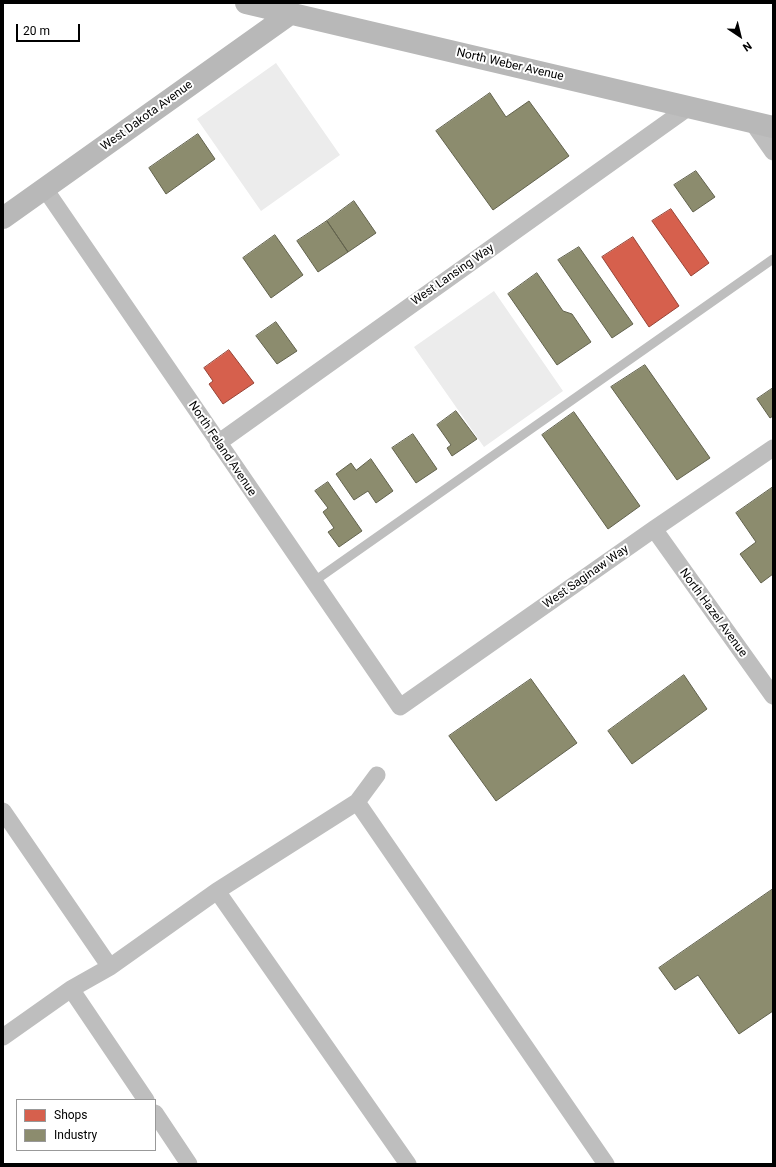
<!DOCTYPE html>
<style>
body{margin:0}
#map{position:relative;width:776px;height:1167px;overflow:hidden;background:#fff;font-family:Roboto,sans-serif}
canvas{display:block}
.frame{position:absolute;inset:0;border:4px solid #000;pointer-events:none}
.legend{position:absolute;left:16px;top:1099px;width:140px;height:52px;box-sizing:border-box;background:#fff;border:1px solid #999;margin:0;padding:5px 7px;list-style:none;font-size:12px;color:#000}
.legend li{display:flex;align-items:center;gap:8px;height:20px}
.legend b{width:20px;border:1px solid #999}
.north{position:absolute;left:720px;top:16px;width:40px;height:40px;-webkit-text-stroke:3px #fff;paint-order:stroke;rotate:145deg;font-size:11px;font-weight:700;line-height:16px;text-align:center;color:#000}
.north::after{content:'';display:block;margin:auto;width:14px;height:18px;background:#000;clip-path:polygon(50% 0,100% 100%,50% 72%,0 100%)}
.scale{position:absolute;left:16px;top:24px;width:64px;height:18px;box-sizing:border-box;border:2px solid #000;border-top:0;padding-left:5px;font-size:12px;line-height:14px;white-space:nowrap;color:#000;-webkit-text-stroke:3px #fff;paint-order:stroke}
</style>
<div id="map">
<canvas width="776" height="1167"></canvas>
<div class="frame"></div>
<ul class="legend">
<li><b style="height:11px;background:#d6604d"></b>Shops</li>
<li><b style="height:11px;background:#8c8c6e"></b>Industry</li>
</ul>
<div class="north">N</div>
<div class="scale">20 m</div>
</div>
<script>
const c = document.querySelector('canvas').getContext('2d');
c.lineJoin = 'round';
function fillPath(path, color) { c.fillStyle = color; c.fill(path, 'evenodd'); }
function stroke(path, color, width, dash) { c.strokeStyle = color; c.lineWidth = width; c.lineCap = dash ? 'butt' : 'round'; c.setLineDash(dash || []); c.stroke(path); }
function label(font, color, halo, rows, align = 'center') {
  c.font = font + ' Roboto,sans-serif'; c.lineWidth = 4; c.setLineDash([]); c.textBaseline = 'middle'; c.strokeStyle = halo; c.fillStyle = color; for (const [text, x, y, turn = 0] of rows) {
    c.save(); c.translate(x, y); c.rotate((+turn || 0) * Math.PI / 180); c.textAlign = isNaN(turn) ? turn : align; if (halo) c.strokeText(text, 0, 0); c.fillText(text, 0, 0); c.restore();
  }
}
const green = new Path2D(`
 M276 63 340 155 261 211 197 119Z
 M494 291 563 391 484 447 414 347Z`);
const shops = new Path2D(`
 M671 209 709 263 691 276 652 221Z
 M633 237 679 306 649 327 602 257Z
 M229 350 254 383 223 404 209 384 213 381 204 368Z`);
const industry = new Path2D(`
 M490 93 506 117 529 101 569 156 493 210 436 131Z
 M198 134 215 159 166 194 149 168Z
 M696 171 715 197 693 212 674 185Z
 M354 201 376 233 348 252 327 221Z
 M327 221 348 252 318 272 297 241Z
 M275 235 303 275 271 298 243 258Z
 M579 247 633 324 612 338 558 260Z
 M537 273 563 311 572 314 591 342 557 365 508 294Z
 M276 322 297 351 277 364 256 336Z
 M645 365 710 458 677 480 611 387Z
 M773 388V416L770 418 757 399Z
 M456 411 477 439 452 456 447 448 451 445 437 425Z
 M574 412 640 506 608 529 542 435Z
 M413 434 437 469 416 483 392 448Z
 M371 459 393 491 376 503 368 491 354 500 336 474 351 463 356 470Z
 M328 482 362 531 339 547 328 532 334 528 323 512 328 508 315 491Z
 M773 487V574L761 583 740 554 756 542 736 513Z
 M684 675 707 709 632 764 608 731Z
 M531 679 577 743 496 801 449 736Z
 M773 889V1011L739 1034 698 975 675 990 659 968Z`);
const lane = new Path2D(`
 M313 582 773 259`);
const street = new Path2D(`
 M752 122 773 152
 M45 189 400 707 654 529 773 448
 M218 443 689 107
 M654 529 773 696
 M357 802 606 1164
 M3 811 110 967
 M217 891 408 1164
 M71 989 146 1100
 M3 1037 71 989 110 967 217 891 357 802 377 775
 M155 1113 189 1164`);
const secondary = new Path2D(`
 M246 3 773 127
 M3 218 290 14`);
const streetNames = [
 ["North Weber Avenue",510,65,13],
 ["West Dakota Avenue",147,116,-36],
 ["West Lansing Way",453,275,-35],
 ["North Feland Avenue",222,449,56],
 ["West Saginaw Way",586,577,-35],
 ["North Hazel Avenue",713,613,54]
];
fillPath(green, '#ececec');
fillPath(shops, '#d6604d');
stroke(shops, '#964336', 1);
fillPath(industry, '#8c8c6e');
stroke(industry, '#62624d', 1);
stroke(lane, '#bebebe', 9);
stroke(street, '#bebebe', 17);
stroke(secondary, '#b8b8b8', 22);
label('12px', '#000', '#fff', streetNames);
</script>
